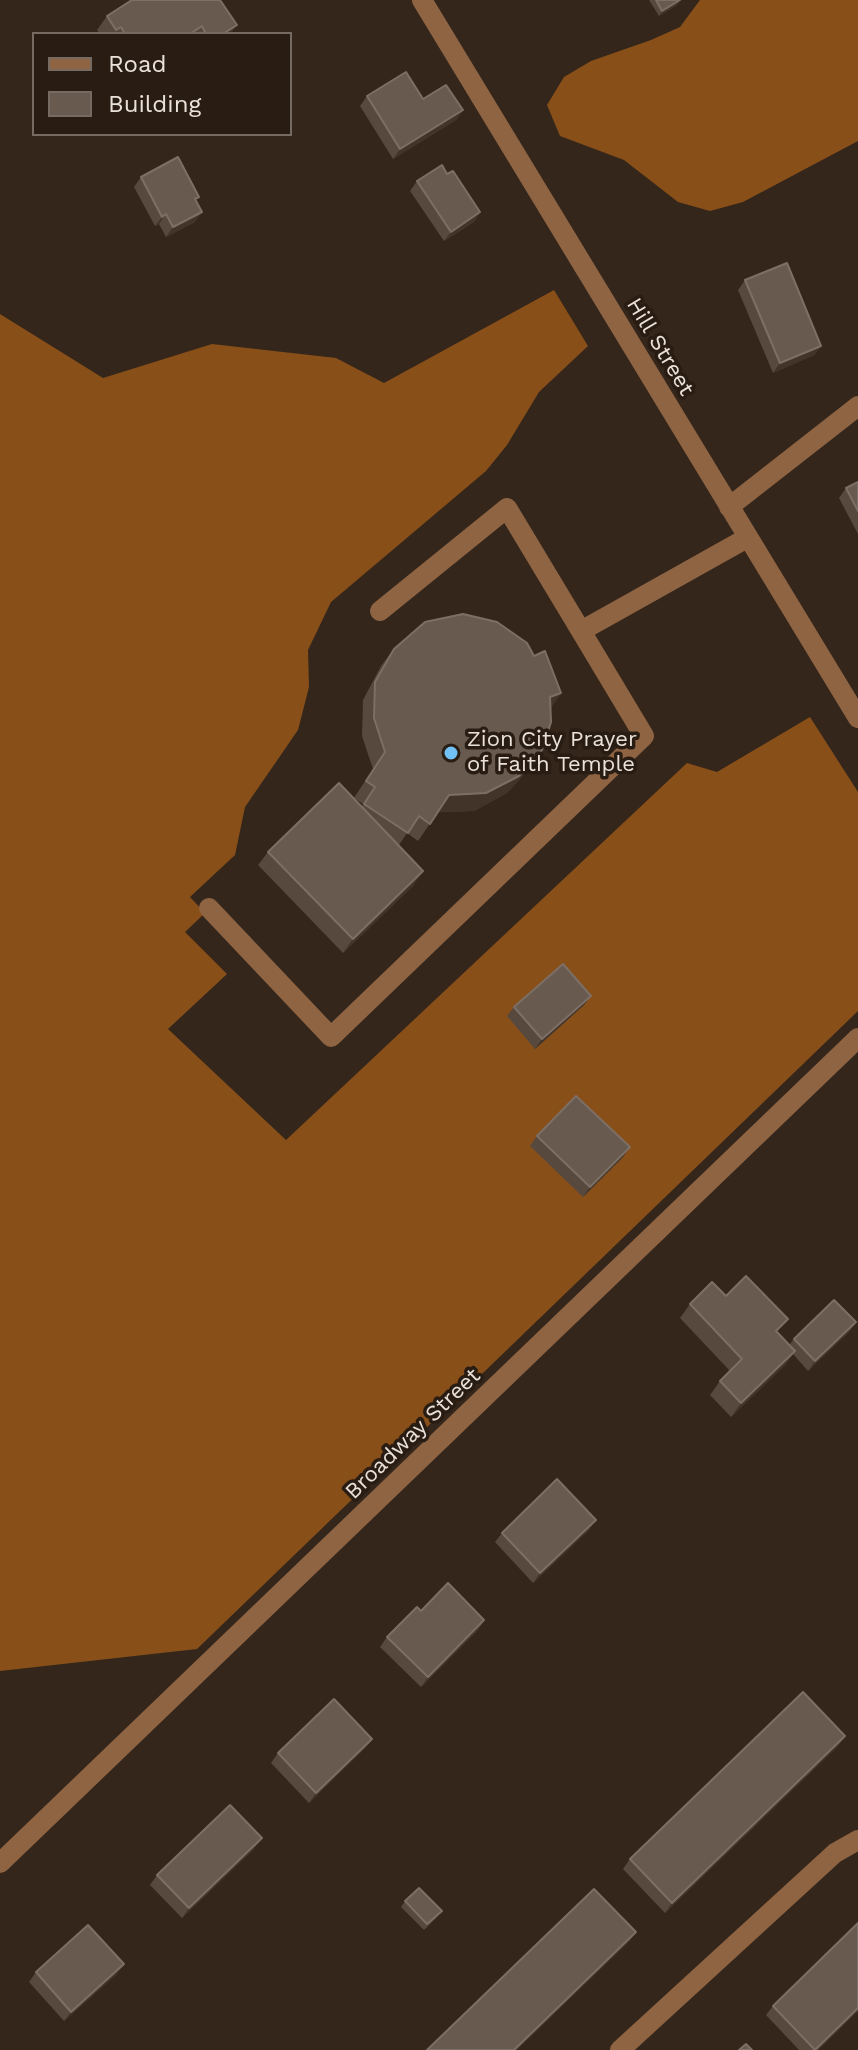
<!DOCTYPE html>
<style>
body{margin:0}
#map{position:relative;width:858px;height:2050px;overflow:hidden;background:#34261b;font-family:"Work Sans",sans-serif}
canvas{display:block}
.legend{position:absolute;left:32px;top:32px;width:260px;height:104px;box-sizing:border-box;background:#291c12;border:2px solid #766b62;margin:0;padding:10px 14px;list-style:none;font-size:24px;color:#eae1da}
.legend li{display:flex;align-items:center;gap:16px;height:40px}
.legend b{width:40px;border:2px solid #766b62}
</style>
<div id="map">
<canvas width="858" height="2050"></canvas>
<ul class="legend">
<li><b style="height:10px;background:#8f6443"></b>Road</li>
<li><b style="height:22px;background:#685a4f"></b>Building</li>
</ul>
</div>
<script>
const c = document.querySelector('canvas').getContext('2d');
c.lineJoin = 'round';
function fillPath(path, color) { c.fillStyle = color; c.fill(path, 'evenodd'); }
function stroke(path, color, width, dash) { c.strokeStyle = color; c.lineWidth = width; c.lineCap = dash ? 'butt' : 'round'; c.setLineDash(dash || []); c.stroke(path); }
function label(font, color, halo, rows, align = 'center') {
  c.font = font + ' "Work Sans",sans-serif'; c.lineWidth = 7; c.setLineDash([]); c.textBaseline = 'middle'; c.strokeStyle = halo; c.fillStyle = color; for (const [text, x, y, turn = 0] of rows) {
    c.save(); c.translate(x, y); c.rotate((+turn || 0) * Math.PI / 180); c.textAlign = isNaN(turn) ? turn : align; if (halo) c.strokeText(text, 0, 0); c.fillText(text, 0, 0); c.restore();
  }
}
const forest = new Path2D(`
 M700 0H858V141L743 202 710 211 678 202 624 160 560 136 547 105 564 77 591 61 651 40 680 27Z
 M554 290 588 346 539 392 507 445 486 471 331 602 308 650 309 687 298 730 245 807 235 855 190 897 205 913 185 932 227 974 168 1029 286 1140 687 763 717 772 810 717 858 792V1011L197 1649 0 1671V314L103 378 212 344 336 358 384 383Z`);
const minor = new Path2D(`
 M422 0 858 718
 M729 507 858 406
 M380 611 507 508 581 631
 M209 908 331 1037 644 736 581 631 747 538
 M0 1863 858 1038
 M620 2050 835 1853 858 1840`);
const wall = new Path2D(`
 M649 0H680L677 5 659 16Z
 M107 16 237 25 230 34H100L97 30Z
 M367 96 423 99 463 110 456 120 393 159 360 106Z
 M141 177 196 202 195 222 166 237 159 224 155 226 134 187Z
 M417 181 480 212 474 222 444 241 410 191Z
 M745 280 821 346 814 355 773 373 738 290Z
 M858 482V534L839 498 846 488Z
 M394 649 534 656 561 693 550 709 530 768 507 793 474 811 438 812 418 841 407 833 399 845 414 885 343 953 258 865 268 852 362 807 363 804 354 798 373 769 362 736 363 700 381 666Z
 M584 1005 535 1049 507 1016 514 1007Z
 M537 1136 623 1157 583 1197 530 1146Z
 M726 1296 778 1333 789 1345 794 1339 856 1322 849 1332 808 1371 793 1354 785 1365 731 1417 710 1395 720 1381 730 1371 680 1318 690 1304Z
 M589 1530 533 1583 495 1542 502 1533Z
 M421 1611 484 1620 478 1630 421 1687 380 1647 387 1637Z
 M845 1736 838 1746 665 1913 623 1869 630 1859Z
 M372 1739 365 1748 309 1803 271 1763 278 1753Z
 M255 1848 182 1918 150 1885 157 1875Z
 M405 1901 438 1916 424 1930 401 1907Z
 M858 1923V2011L818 2050H799L766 2015 773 2006Z
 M36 1972 117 1974 64 2021 29 1982Z`);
const shadedWall = new Path2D(`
 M680 0 677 5 659 16 662 11Z
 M237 25 230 34H223Z
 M463 110 456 120 393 159 400 149Z
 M202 212 195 222 166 237 173 227Z
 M480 212 474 222 444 241 451 232Z
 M166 214 159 224 155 226 162 217Z
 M821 346 814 355 773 373 780 363Z
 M561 693 549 710 550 697Z
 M542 750 530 768 507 793 474 811 437 812 449 795Z
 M423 871 414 885 343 953 353 939Z
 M591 996 584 1005 535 1049 542 1039Z
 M630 1147 623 1157 583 1197 590 1187Z
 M856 1322 849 1332 808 1371 815 1361Z
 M795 1351 785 1365 731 1417 741 1403Z
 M596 1520 589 1530 533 1583 540 1573Z
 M484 1620 478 1630 421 1687 428 1677Z
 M845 1736 838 1746 665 1913 672 1903Z
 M372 1739 365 1748 309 1803 316 1793Z
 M262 1838 255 1848 182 1918 189 1908Z
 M636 1932 629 1942 517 2050H514Z
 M124 1964 117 1974 64 2021 71 2012Z
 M858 2008V2011L818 2050H815Z`);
const building = new Path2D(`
 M132 0H220L237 25 223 34H206L202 26 190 34H125L121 27 116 30 107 16Z
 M656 0H680L662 11Z
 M406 72 423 99 446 85 463 110 400 149 367 96Z
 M178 157 199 197 195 199 202 212 173 227 166 214 162 217 141 177Z
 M442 165 447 174 453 171 480 212 451 232 417 181Z
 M787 263 821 346 780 363 745 280Z
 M858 482V511L846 488Z
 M463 614 497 622 527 643 534 656 545 651 561 693 550 697 551 722 542 750 519 776 486 793 449 795 430 824 419 816 408 833 364 804 375 787 366 781 385 752 374 718 375 682 394 649 425 622Z
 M339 783 423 871 353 939 268 852Z
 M563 964 591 996 542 1039 514 1007Z
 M576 1096 630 1147 590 1187 537 1136Z
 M746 1276 788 1319 776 1331 795 1351 741 1403 720 1381 742 1359 690 1304 712 1282 726 1296Z
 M834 1300 856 1322 815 1361 794 1339Z
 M557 1479 596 1520 540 1573 502 1533Z
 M448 1583 484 1620 428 1677 387 1637 417 1607 421 1611Z
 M803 1692 845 1736 672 1903 630 1859Z
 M334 1699 372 1739 316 1793 278 1753Z
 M230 1805 262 1838 189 1908 157 1875Z
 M419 1888 442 1911 427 1924 405 1901Z
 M594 1889 636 1932 514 2050H427Z
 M858 1923V2008L815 2050 773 2006Z
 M88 1925 124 1964 71 2012 36 1972Z
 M746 2044 752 2050H739Z`);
const markers = [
 [451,753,8,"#72c1f5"]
];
const streetNames = [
 ["Hill Street",660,347,59],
 ["Broadway Street",413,1434,-44]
];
const poiNames = [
 ["Zion City Prayer",467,740],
 ["of Faith Temple",467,765]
];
fillPath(forest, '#894f19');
stroke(minor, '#8f6443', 20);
fillPath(wall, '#58493f');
fillPath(shadedWall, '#433429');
fillPath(building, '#685a4f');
stroke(building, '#7c6f65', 2);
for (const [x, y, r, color] of markers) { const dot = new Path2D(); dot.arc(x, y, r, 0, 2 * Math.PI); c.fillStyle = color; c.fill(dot); stroke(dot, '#291c12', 3); }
label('22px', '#eae1da', '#291c12', streetNames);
label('22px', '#eae1da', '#291c12', poiNames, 'left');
</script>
